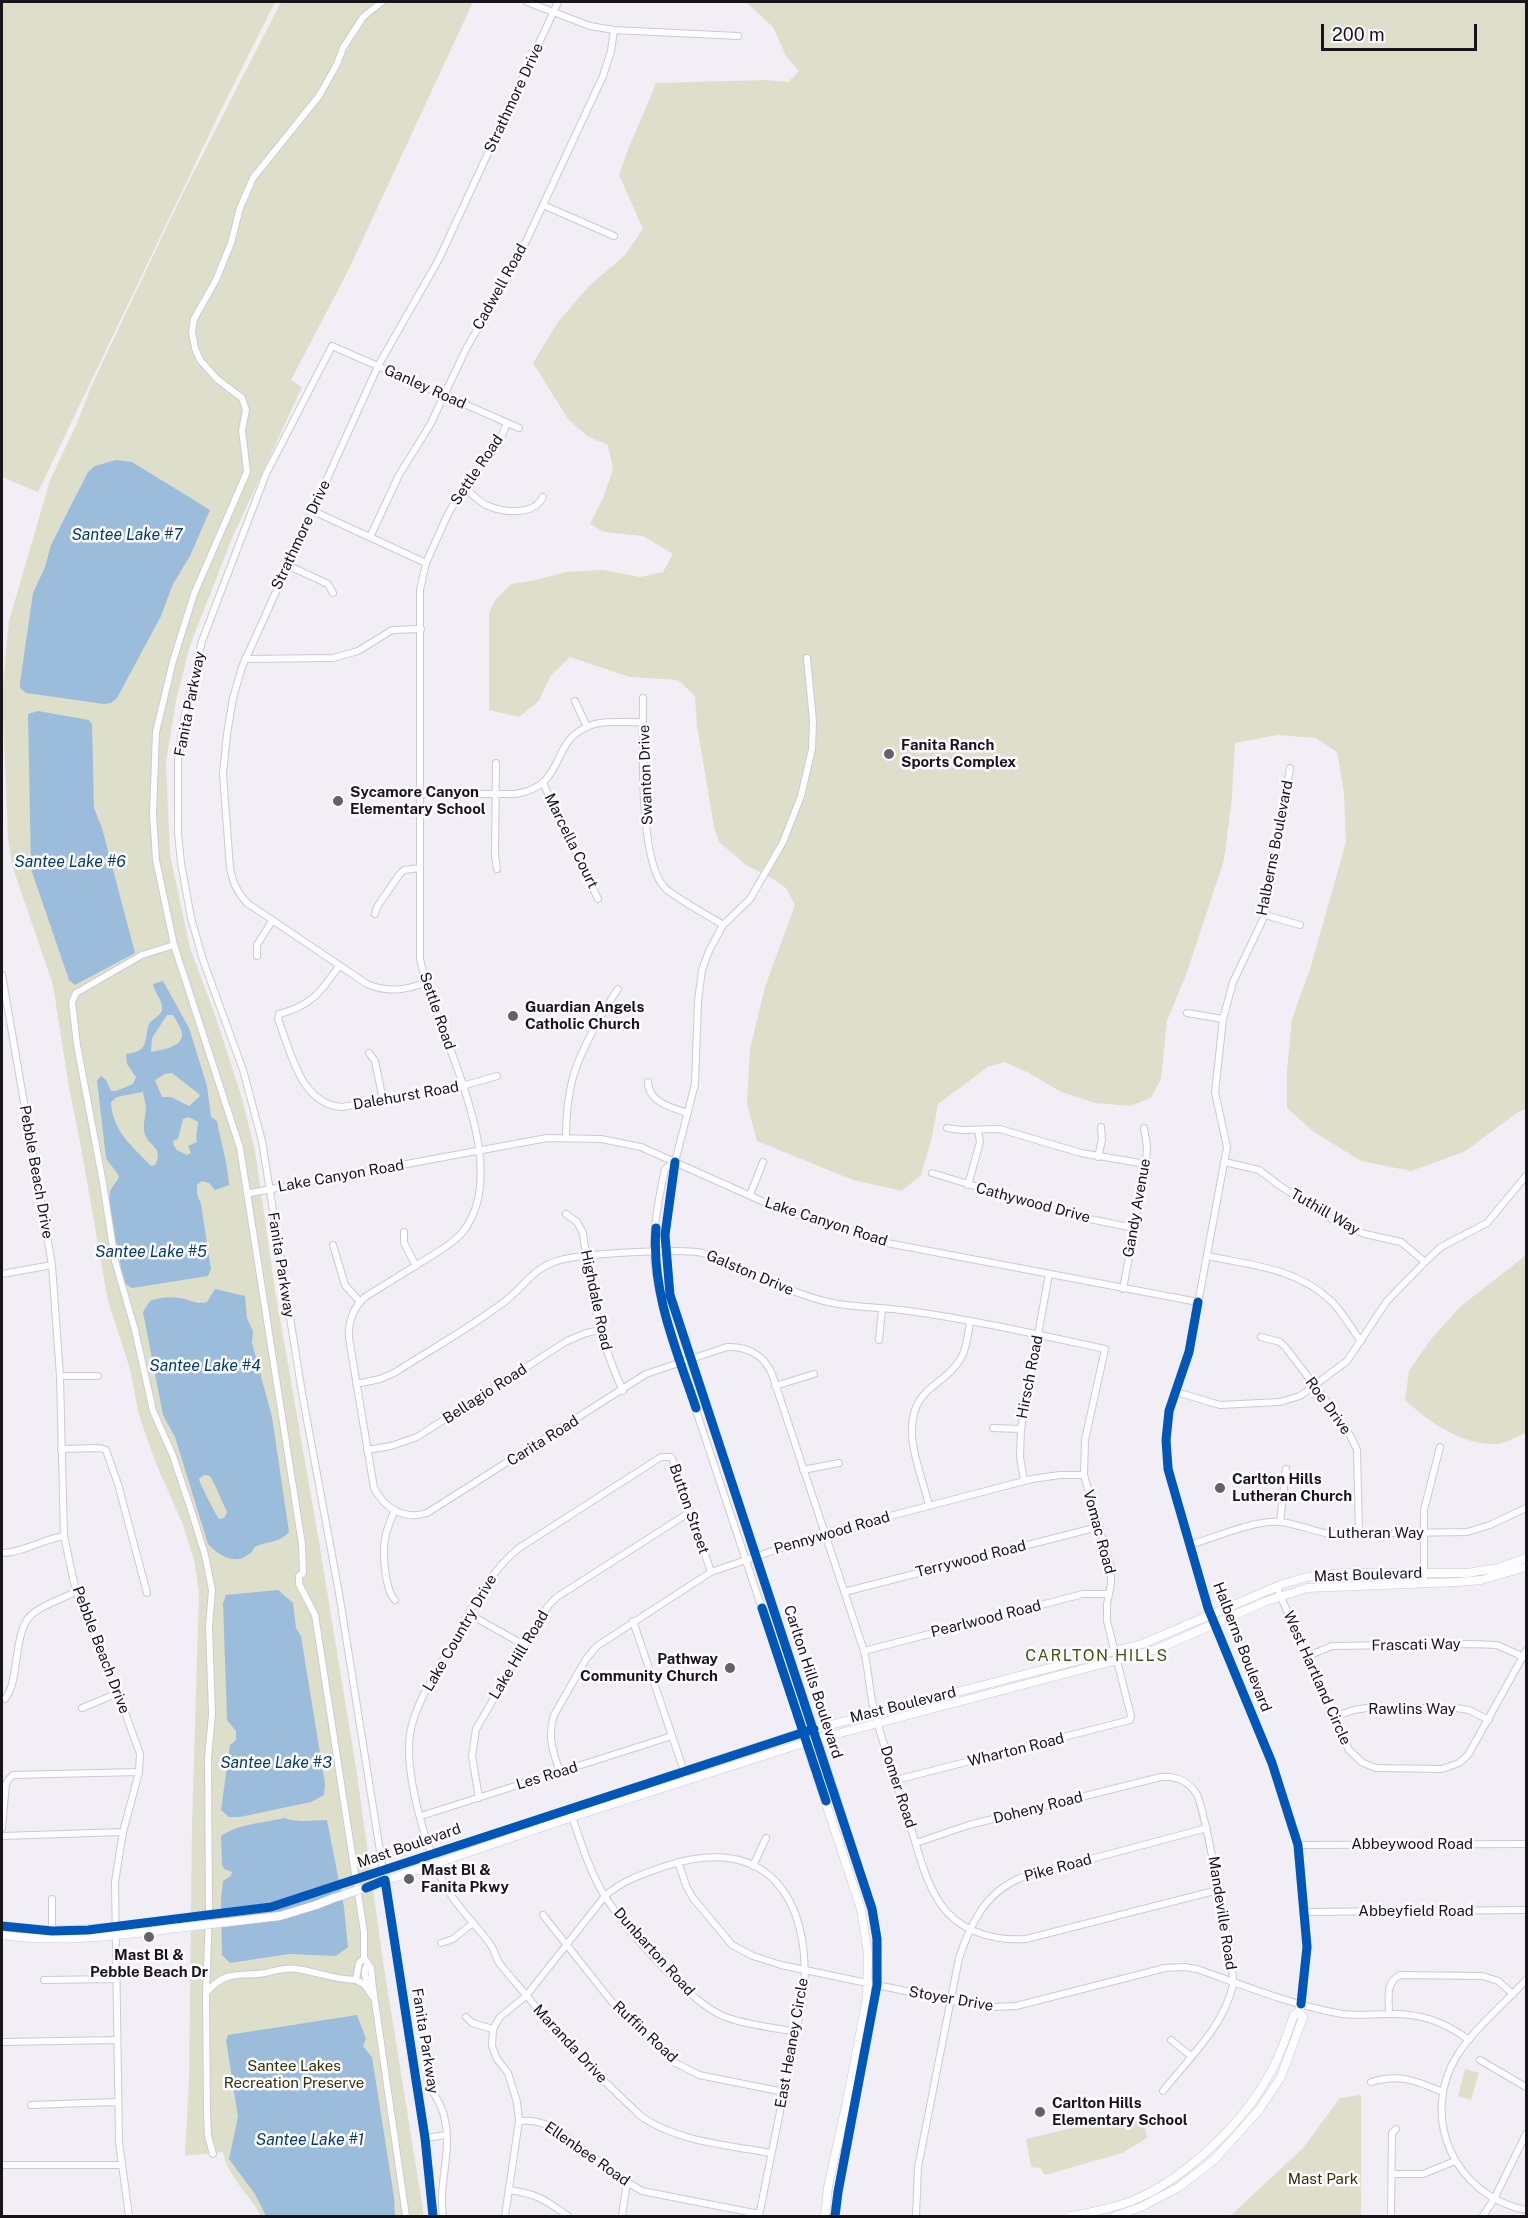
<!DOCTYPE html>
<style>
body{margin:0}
#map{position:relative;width:1528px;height:2218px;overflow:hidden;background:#f1eef5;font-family:"Public Sans",sans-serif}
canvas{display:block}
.frame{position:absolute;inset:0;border:3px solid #18151a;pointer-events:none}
.scale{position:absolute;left:1321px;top:24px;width:156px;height:27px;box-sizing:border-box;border:3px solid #18151a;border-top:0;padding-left:8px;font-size:18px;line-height:21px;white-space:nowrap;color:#18151a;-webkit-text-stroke:4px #fcfaff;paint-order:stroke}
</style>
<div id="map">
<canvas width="1528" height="2218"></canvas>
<div class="frame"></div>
<div class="scale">200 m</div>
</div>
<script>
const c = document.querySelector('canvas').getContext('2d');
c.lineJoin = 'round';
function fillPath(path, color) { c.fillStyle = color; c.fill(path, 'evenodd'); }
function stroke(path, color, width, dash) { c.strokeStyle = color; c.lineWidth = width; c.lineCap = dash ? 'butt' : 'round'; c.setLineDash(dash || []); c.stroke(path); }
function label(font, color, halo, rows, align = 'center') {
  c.font = font + ' "Public Sans",sans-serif'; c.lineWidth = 5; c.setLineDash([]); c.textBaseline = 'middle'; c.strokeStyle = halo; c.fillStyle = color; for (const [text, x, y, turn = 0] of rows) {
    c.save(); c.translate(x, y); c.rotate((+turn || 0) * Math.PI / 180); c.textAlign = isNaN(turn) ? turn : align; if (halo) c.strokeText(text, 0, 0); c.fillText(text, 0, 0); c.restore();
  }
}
const green = new Path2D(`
 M2 2H275L219 114 38 492 2 477Z
 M281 2H473L348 271 291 380 302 387 233 536 190 645 176 701 166 762 170 855 190 948 215 1015 242 1098 255 1151 275 1290 318 1536 356 1768 384 1968 424 2216H261C250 2195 227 2176 223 2152L185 2156 189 2078 192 1824 199 1592 194 1560 183 1525 155 1461 139 1415 130 1369 108 1301 80 1142 69 1088 53 985 12 865 8 837 2 693 9 621 50 480 78 421 91 387 182 195Z
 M746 2H1526V1109L1518 1112 1464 1152 1411 1171 1361 1161 1314 1132 1287 1108V1070L1292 1019 1311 966 1346 842 1344 794 1337 752 1316 738 1277 735 1235 743 1232 797 1224 860 1186 975 1167 1021 1161 1079 1151 1098 1130 1106 1096 1103 1061 1092 1029 1073 1004 1062 988 1067 938 1104 932 1137 921 1175 902 1191 853 1180 757 1141 747 1104 750 1049 765 987 795 905 786 888 773 879 746 865 719 842 714 827 697 726 695 696 678 680 630 677 570 657 550 676 539 701 519 717 489 710V613L496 599 511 584 536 580 566 572 603 570 640 577 663 572 673 554 643 536 604 532 590 524 603 498 613 469 608 445 587 436 568 419 533 363 558 322 589 286 625 255 643 229 619 175C629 143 644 114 656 83L767 80 788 82 799 71 786 56 773 27Z
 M1526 1255V1433C1517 1436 1505 1444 1496 1444 1461 1445 1429 1422 1405 1400L1409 1371 1431 1339 1460 1307Z
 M1465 2069 1479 2073 1471 2100 1458 2096Z
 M1361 2095V2216H1230L1303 2148 1340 2098Z
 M1113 2118 1122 2123 1143 2119 1147 2138 1122 2153 1045 2175 1040 2168 1031 2167 1026 2139Z`);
const water = new Path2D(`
 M116 460 132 462 210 510 190 556 173 584 161 616 117 698 111 703 104 704 26 693 20 688V683L33 593 45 567 51 545 88 472 95 466Z
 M38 711 89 720 92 724 94 808 102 828 135 953 75 985 69 980 31 869 28 714Z
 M163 981 189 1028 207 1086 211 1117 217 1121C221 1143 228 1164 229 1185L215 1190 209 1183 202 1181 197 1185V1194L201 1204 211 1269 208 1276 132 1288C128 1286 124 1283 122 1278 120 1271 121 1262 119 1254 116 1237 107 1211 110 1193 111 1186 116 1184 119 1177 116 1169 110 1166 106 1158L97 1081 101 1076 106 1080 111 1091H116L133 1084 136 1077 127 1064 126 1054C132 1053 139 1052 143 1047 147 1041 146 1031 149 1024 154 1017 163 1016 162 1006 161 998 154 992 153 984ZM167 1015H173C176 1020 181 1028 182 1033 184 1048 159 1050 151 1052L152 1038ZM172 1073 199 1094 200 1096 189 1106 171 1097H162L155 1080 165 1074ZM143 1092C144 1097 145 1102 146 1107 146 1115 143 1123 144 1131 147 1147 165 1146 155 1165L151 1166C133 1147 112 1131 111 1102L117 1097ZM189 1117 198 1122C198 1129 195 1135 197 1142L188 1146 191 1153 187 1155 177 1150 173 1144 174 1140 178 1139 183 1119Z
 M215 1289 245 1296 247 1318 253 1331 252 1343 272 1417 289 1532C280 1543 267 1541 255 1547 253 1549 252 1553 249 1554 235 1566 218 1555 208 1544L175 1437 163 1415 143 1312 150 1301C159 1298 168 1296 179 1298 191 1299 194 1305 207 1302ZM204 1475 210 1476C217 1488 221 1500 227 1512L224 1518 219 1519C215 1513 200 1484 199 1479Z
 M278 1590 293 1603 296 1628 301 1636 325 1784 324 1795 311 1802 240 1817H229L221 1810 230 1745 236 1740V1731L227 1720 223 1603 226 1595Z
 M284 1818C298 1823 312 1820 327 1820L344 1907 348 1947 336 1956 289 1954 230 1963 222 1955 221 1899 223 1881 231 1876 232 1872 224 1869 222 1865 221 1836C238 1824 263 1823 284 1818Z
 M357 2015 366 2039 363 2046 372 2057 394 2197 395 2216H266L255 2194 229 2159 238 2117 226 2040 228 2035Z`);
const minor = new Path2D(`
 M527 2 590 26 614 30 738 36
 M543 205 614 236
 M507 423 498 445 464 487 448 514 426 563 420 590V959C435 1032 518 1168 461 1234 452 1244 439 1251 428 1258 407 1271 386 1284 365 1297 353 1308 348 1321 349 1338L374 1488C385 1509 404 1520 427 1513L646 1374 727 1347C747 1346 764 1355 772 1374L864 1651C869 1671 869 1693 875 1714 884 1748 896 1781 907 1815 917 1845 925 1888 947 1912 967 1934 998 1941 1026 1939L1218 1890
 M464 487C471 493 478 501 486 505 504 513 533 516 543 497
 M313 511 426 563
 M370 537 399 475 430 425 467 347 515 265 603 76 611 51 614 30
 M287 565 328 584 333 593
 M807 658 813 721 812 749 801 796 783 842 750 899 723 925 709 951 702 970 698 1001 695 1084 675 1162 665 1235 670 1295 814 1729
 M245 659 333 658 358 651 392 630 421 629
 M643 698C643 738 638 861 665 888 677 899 708 915 723 925
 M575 701 587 727
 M496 763 495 856 497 869
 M543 783 598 899
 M421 794H515C567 786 549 743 587 727 603 719 625 723 643 722
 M375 914 377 907 399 875 404 870 420 868
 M1265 915 1300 925
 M174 945 156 860 153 814 156 732 173 661 194 594 247 472 242 430 246 410 242 398 217 379 200 360 195 348 192 332 194 319 216 280 231 243 240 208 253 178 319 96 337 64 343 48 363 17 382 2
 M257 956V945L272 921
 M339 966C321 992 311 1006 279 1014L278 1019C291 1052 300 1104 342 1107L455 1088 497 1076
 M2 975 52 1265 60 1376 64 1536 76 1592 118 1693 140 1754 139 1772 123 1832 115 1882 119 2142 129 2216
 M425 983C405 990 388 993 367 984L247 903C237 892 233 883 230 868L223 774 227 734 233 698 242 667 378 366 439 259 558 2
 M1187 1013 1223 1019
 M369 1053 375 1061 383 1100
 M648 1082C648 1102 672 1108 688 1113
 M947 1128 961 1130 1000 1129 1081 1153 1146 1164
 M566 1137C566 1117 568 1096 573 1077 580 1052 603 1010 618 989
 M1098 1157 1102 1140 1101 1127
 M675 1162 665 1169C659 1196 653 1226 654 1253 655 1277 661 1300 667 1323L803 1732
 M1225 1162 1259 1170 1280 1186 1335 1221 1365 1234 1401 1242 1425 1262
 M932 1173 1070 1215 1134 1228
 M968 1185 980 1142 978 1130
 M250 1193 547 1138 601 1139 641 1147 782 1210 887 1243 1198 1302
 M750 1195 763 1162
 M566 1214 577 1222 583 1233C590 1288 599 1340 623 1391
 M404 1232V1243L416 1266
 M333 1245 345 1285 360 1302
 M1207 1256C1250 1265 1296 1268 1330 1300 1342 1311 1351 1328 1361 1341
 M2 1274 52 1265
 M1123 1289 1146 1164 1147 1146 1144 1128
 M1261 1337 1280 1342 1286 1348 1328 1403 1351 1437 1357 1450 1359 1533
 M879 1340 882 1309
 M60 1376H98
 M356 1384 380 1379 394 1373C430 1350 470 1328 504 1302 523 1288 533 1268 557 1261 577 1254 687 1247 706 1254 748 1268 784 1292 828 1302 855 1308 882 1307 909 1311 974 1320 1040 1335 1105 1349L1085 1440 1084 1475 1111 1568V1584L1107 1604V1621L1131 1716 1130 1720 896 1780
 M775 1386 814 1374
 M1176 1392 1220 1405 1280 1402 1300 1396 1347 1361 1387 1301 1425 1262 1441 1247 1487 1223 1526 1176
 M993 1428 1021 1429
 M61 1449 100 1448 106 1450 118 1484 147 1593
 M367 1450 391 1446 417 1437 567 1341 586 1333 600 1330
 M803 1470 839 1463
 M1024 1481 1020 1457 1021 1429 1049 1274
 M929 1506C924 1483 911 1452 912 1428 913 1386 944 1387 961 1358 967 1348 968 1334 970 1322
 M394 1511C392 1518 388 1526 386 1534 382 1550 384 1588 395 1600
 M1280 1522 1286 1469
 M1190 1545C1216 1537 1254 1520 1280 1522 1298 1524 1313 1531 1330 1534L1467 1532 1490 1525 1526 1508
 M2 1553C23 1553 43 1539 64 1536
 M711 1572 673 1461 671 1457H661L519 1548C487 1574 470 1612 450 1648 436 1674 415 1703 410 1734 404 1775 429 1865 453 1898 464 1914 479 1928 490 1944 494 1949 495 1955 498 1961 506 1973 517 1984 527 1996 562 2040 601 2079 642 2117 679 2142 728 2145 770 2153
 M1424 1584V1510L1440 1447
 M1276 1586 1349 1750 1363 1763 1376 1768 1442 1769 1459 1763 1468 1755 1526 1651
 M844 1592 1098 1527
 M469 1614 524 1645
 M1211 1615 1171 1480 1166 1447 1168 1420 1172 1401 1189 1352 1227 1147 1215 1092 1223 1019 1233 982 1265 915 1290 768
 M633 1621 685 1774
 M864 1651 1083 1594H1109
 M1308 1656 1332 1646 1471 1644 1497 1645 1524 1657
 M5 1699C12 1690 13 1680 15 1669 23 1611 24 1615 76 1592
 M82 1708 118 1693
 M1335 1716 1354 1710 1367 1708H1456L1469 1710 1489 1720
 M560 1773C553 1750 547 1738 554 1715L586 1659 597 1646 711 1572 825 1533 1032 1479 1060 1475H1084
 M479 1798 472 1756 476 1729 548 1606 557 1597 690 1512
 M571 1814C581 1842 589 1870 604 1895 625 1928 688 2001 723 2016 745 2025 772 2027 795 2032
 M421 1816 672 1736
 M2 1828 6 1784 8 1780 13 1775 139 1772
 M2 1836 123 1832
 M916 1843 969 1825 1161 1777C1175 1776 1188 1781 1196 1793 1204 1803 1235 1971 1233 1985 1224 2026 1188 2059 1163 2091
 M1298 1845 1526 1844
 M678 1862 687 1888 693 1898 732 1945 753 1956 781 1965 958 2002 994 2007 1016 2006 1165 1968 1184 1967 1197 1969C1245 1986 1292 2005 1342 2014 1357 2016 1373 2014 1388 2014 1420 2013 1443 2021 1469 2040
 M753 1866 766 1838
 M52 1899V1931
 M1305 1912 1526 1910
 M543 1915 612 2002 674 2062 699 2075 784 2092
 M441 1943 453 1939 473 1923
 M367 1965C362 1973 366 1982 373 1988
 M44 1980 116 1979
 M356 1980 364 1984 373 1997
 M1526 1980C1504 2004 1476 2027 1458 2054 1418 2117 1455 2196 1526 2210
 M206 1993 209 1914 208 1758 212 1714 209 1626 212 1590 205 1555 192 1513 173 1456 153 1411 135 1330 115 1261 103 1183 77 1045 72 1002 76 993 142 955 174 945 240 1148 302 1544 303 1570V1573L299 1576V1584L315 1615 364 1932V1958L371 1968 373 1988 406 2216
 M1389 2013C1389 1999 1385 1983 1400 1975L1483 1976 1498 1981 1513 1994
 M466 2017 472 2023 493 2029
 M1171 2040 1191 2056
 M2 2042 117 2040
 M430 2056C419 2089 440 2091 445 2120 452 2153 438 2184 443 2216
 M1480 2060 1526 2087
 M1371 2082C1400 2073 1416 2081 1443 2092
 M31 2105 117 2102
 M519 2121C533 2120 541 2122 554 2128L627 2182 642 2191 759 2214
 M425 2138 447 2135
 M213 2154 208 2136 207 2113 206 1993C226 1969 238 1977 265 1973 275 1971 286 1967 297 1969 317 1972 335 1980 356 1980L359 1963 364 1958
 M2 2165H121
 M1392 2174H1423L1455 2161
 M509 2190C538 2194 545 2200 568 2216
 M433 2216 425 2138 383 1870 339 1593 302 1393 262 1141 243 1070 203 960 191 918 181 863 178 833V761L183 724 202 641 266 474 332 346 519 428
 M505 2216 519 2121 517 2102 508 2073 497 2059 492 2046 493 2029 500 2017 526 1996 605 1896C623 1880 643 1874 666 1866 767 1833 811 1898 804 1992L759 2216
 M622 2216 627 2182
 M916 2216 918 2167 959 1958C971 1923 985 1893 1020 1878L1207 1828
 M1391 2216 1392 2133 1396 2129
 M1483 2216 1494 2199 1526 2134`);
const major = new Path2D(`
 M816 1736 872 1909 877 1939V1985L838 2192 835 2216
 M805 1740 861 1909 868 1954 867 1998 847 2101 828 2187 825 2216
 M364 1877 803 1732 1142 1644 1283 1584 1307 1577 1342 1573H1467L1498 1568 1526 1558
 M367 1887 572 1817 810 1741 1155 1650 1264 1602 1307 1588 1458 1582 1481 1580 1526 1567
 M316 1905 334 1898
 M2 1926C59 1934 110 1928 168 1921
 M2 1935C58 1943 113 1936 169 1929
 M1071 2216C1087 2213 1104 2210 1120 2205 1174 2189 1237 2130 1265 2082 1278 2061 1286 2038 1294 2015L1299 2012 1301 2004 1307 1947 1298 1845 1272 1763 1214 1622
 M1115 2216 1141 2207 1179 2187 1214 2160 1259 2110 1281 2077 1303 2017 1299 2012`);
const majorBridge = new Path2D(`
 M334 1898 367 1887
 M168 1921 271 1907 364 1877
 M169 1929 280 1916 316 1905`);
const cycleway = new Path2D(`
 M675 1162 665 1235 670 1295 872 1909 877 1939V1985L838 2192 835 2216
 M656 1228C651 1291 676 1349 696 1408
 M1198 1302 1189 1352 1169 1411 1166 1440 1168 1469 1208 1608 1272 1763 1298 1845 1307 1947 1301 2004
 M762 1608 826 1801
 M366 1888 385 1880 425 2138 433 2216
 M2 1926 52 1931 88 1930 271 1907 814 1729`);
const markers = [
 [889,754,6,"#646167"],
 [338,801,6,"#646167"],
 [513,1016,6,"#646167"],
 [1220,1488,6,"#646167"],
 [730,1668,6,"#646167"],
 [409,1879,6,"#646167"],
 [149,1937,6,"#646167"],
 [1040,2112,6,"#646167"]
];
const streetNames = [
 ["Strathmore Drive",514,98,-65],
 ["Cadwell Road",500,287,-61],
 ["Ganley Road",425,387,24],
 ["Settle Road",477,470,-56],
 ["Strathmore Drive",301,535,-65],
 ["Fanita Parkway",190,704,-79],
 ["Swanton Drive",646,775,-92],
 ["Marcella Court",571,841,64],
 ["Halberns Boulevard",1275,848,-79],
 ["Settle Road",437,1011,71],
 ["Dalehurst Road",406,1096,-10],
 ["Pebble Beach Drive",36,1172,80],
 ["Lake Canyon Road",341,1176,-10],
 ["Cathywood Drive",1033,1203,15],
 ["Gandy Avenue",1137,1208,-80],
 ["Tuthill Way",1325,1212,30],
 ["Lake Canyon Road",826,1222,18],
 ["Fanita Parkway",281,1265,81],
 ["Galston Drive",750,1273,23],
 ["Highdale Road",596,1300,78],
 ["Hirsch Road",1030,1377,-79],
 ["Bellagio Road",485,1394,-33],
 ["Roe Drive",1328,1406,54],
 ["Carita Road",543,1441,-32],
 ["Button Street",689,1509,71],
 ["Vomac Road",1099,1532,75],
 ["Pennywood Road",832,1533,-16],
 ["Lutheran Way",1376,1533],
 ["Terrywood Road",971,1559,-14],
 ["Mast Boulevard",1368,1575,-2],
 ["Pearlwood Road",986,1619,-14],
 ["Lake Country Drive",460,1633,-60],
 ["Frascati Way",1416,1645,-1],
 ["Halberns Boulevard",1242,1647,69],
 ["Pebble Beach Drive",101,1650,69],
 ["Lake Hill Road",519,1655,-59],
 ["West Hartland Circle",1317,1678,66],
 ["Carlton Hills Boulevard",813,1682,72],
 ["Mast Boulevard",903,1705,-14],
 ["Rawlins Way",1412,1709],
 ["Wharton Road",1016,1750,-14],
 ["Les Road",547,1776,-17],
 ["Domer Road",898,1787,72],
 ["Doheny Road",1038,1808,-14],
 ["Abbeywood Road",1412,1844],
 ["Mast Boulevard",409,1846,-19],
 ["Pike Road",1058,1868,-15],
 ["Abbeyfield Road",1416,1911],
 ["Mandeville Road",1222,1913,81],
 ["Dunbarton Road",654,1952,48],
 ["Stoyer Drive",951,1999,10],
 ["Ruffin Road",645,2032,43],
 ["Fanita Parkway",425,2041,81],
 ["East Heaney Circle",792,2043,-80],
 ["Maranda Drive",570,2044,47],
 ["Ellenbee Road",587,2154,35]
];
const poiNames = [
 ["Fanita Ranch",901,745],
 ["Sports Complex",901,762],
 ["Sycamore Canyon",350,792],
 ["Elementary School",350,809],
 ["Guardian Angels",525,1007],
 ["Catholic Church",525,1024],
 ["Carlton Hills",1232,1479],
 ["Lutheran Church",1232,1496],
 ["Pathway",718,1659,"right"],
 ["Community Church",718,1676,"right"],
 ["Mast Bl &",421,1870],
 ["Fanita Pkwy",421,1887],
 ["Mast Bl &",149,1955,"center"],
 ["Pebble Beach Dr",149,1972,"center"],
 ["Carlton Hills",1052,2103],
 ["Elementary School",1052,2120]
];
const parkNames = [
 ["Santee Lakes",294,2066],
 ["Recreation Preserve",294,2083],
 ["Mast Park",1323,2179]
];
const waterNames = [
 ["Santee Lake #7",127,535],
 ["Santee Lake #6",70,862],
 ["Santee Lake #5",151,1252],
 ["Santee Lake #4",205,1366],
 ["Santee Lake #3",276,1763],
 ["Santee Lake #1",310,2140]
];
const neighbourhoodNames = [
 ["CARLTON HILLS",1097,1656]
];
fillPath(green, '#dedfcb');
fillPath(water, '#9cbcdc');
stroke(minor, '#cdcad0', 8);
stroke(major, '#cdcad0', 9);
stroke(minor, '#fdfcfe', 6);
stroke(major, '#fdfcfe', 8);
stroke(majorBridge, '#cdcad0', 9, []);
stroke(majorBridge, '#fdfcfe', 8);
stroke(cycleway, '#0057b8', 9);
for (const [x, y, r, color] of markers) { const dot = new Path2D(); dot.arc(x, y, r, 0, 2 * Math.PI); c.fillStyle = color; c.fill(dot); stroke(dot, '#fcfaff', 2); }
label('15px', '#18151a', '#fcfaff', streetNames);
label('bold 15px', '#18151a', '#fcfaff', poiNames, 'left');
label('15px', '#333302', '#fcfaff', parkNames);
label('italic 16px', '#043e66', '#fcfaff', waterNames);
c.letterSpacing = '1.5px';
label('16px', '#3e5812', '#fcfaff', neighbourhoodNames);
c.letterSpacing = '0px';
</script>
